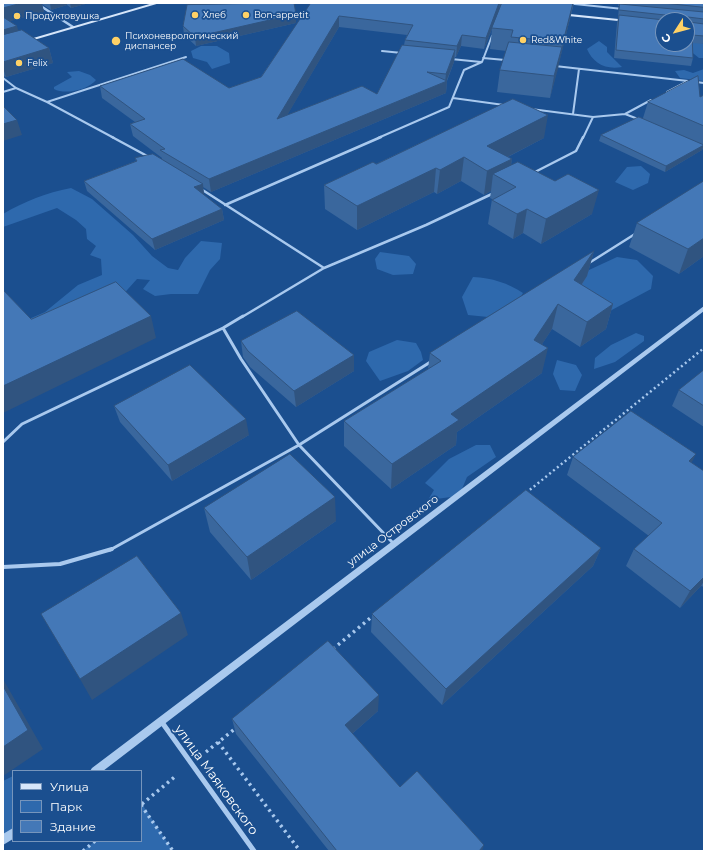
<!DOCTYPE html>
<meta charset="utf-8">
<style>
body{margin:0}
#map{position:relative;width:707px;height:854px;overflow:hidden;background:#1b4f8f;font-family:Montserrat,sans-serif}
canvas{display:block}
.frame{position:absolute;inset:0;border:4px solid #fff;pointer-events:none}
.legend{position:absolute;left:12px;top:770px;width:130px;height:72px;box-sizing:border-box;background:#1b4f8f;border:1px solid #7695bc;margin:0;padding:5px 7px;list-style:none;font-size:12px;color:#fff}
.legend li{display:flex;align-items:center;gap:8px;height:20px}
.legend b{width:20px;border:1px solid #7695bc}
.north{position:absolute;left:655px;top:12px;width:40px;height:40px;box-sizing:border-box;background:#1b4f8f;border:1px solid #7695bc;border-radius:50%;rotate:234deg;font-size:11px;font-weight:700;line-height:16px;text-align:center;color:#fff}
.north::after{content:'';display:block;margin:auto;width:14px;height:18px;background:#ffd166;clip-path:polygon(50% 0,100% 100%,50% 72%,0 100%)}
</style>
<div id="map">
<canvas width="707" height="854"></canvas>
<div class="frame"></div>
<ul class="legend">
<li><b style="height:5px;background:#d6e6fa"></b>Улица</li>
<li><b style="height:11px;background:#2e69ad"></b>Парк</li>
<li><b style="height:11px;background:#4478b7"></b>Здание</li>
</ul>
<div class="north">С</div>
</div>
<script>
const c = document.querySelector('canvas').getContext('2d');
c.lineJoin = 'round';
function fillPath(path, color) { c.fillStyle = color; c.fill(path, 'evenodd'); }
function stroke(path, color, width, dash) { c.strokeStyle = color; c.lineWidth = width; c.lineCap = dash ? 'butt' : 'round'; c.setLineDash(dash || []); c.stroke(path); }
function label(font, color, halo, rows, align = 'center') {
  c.font = font + ' Montserrat,sans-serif'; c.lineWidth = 3.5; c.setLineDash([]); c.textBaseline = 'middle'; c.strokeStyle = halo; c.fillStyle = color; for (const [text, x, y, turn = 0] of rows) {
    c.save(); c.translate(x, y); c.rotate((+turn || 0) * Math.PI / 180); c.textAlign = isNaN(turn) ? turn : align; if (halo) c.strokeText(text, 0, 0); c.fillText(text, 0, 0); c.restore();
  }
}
const green = new Path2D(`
 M687 38 704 44V58H699L689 50 663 44H687Z
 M599 41 607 47V52L622 67C605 70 593 63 587 49Z
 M201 46H217L229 53 230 63 212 69 207 62 193 58 191 51Z
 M704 69V81L680 78 675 71 684 70 693 73Z
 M79 71 90 75 96 80C88 90 65 95 54 89V87L72 77 67 72Z
 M641 166 650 174 648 183 633 190 615 182 627 167Z
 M71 188 92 199 133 235 152 256 168 268 178 270 185 258 201 241 222 243 220 259 210 270 198 294H171L155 296 143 289 150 280 137 279 119 299 100 312 22 322 45 312 78 285 102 275 101 259 90 255 96 246 87 239 86 229 76 220 57 208 3 227V214C25 201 46 193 71 188Z
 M380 252 409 256 416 264 413 274 393 275 377 269 375 259Z
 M617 257 637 260 653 276 651 289 595 319 567 305 589 270Z
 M473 277C492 278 508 283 523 293L515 307 488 317 468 315 462 297Z
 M636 333 644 336V341L615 362 594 369 595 358 611 345Z
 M397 340 416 343 421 352 423 360 408 371 380 381 366 361 369 352Z
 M557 360 576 365 582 375 575 391 560 390 553 374Z
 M476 445H490L496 457 467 477 459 496 428 500 434 490 425 483 449 459Z
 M13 776V828L3 836V781Z
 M142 804 173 851H83L95 841H141Z`);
const pathFar1 = new Path2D(`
 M526 493 704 348`);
const path = new Path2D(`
 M333 649 374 615
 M218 742 300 851
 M206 752 236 728
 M142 804 177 775
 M141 805 173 851
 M83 851 95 841`);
const serviceFar3 = new Path2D(`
 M565 3 623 9
 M382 51 402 53
 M483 58 505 60
 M451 59 481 62
 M555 66 688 81
 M3 78 16 88 47 102 114 138
 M696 82 704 83
 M3 92 16 88
 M667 92 688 81
 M453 98 504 105
 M47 102 186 57
 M531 109 593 117
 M573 114 579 69
 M625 114 638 119
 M378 138 449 107 464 70 482 62 492 36
 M583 138 593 117 625 114 651 100`);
const serviceFar2 = new Path2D(`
 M112 137 149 157
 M533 173 576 151 583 137
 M201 189 324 268
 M225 205 381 137
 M589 263 635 234
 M242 317 324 268 426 225 494 193`);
const serviceFar1 = new Path2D(`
 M223 328 241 359 299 445 393 543
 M3 442 22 424 223 328 243 316
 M110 550 299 445 432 361`);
const service = new Path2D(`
 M3 567 60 564 112 549`);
const minorFar1 = new Path2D(`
 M36 3 73 27`);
const minor = new Path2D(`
 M161 721 254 851`);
const tertiary = new Path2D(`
 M704 306V311L103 771H90L92 768Z
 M13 828V839L3 845V834Z`);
const secondary = new Path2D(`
 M153 3H160L27 42 23 41Z
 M560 13 628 20 630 21 628 22 558 15V13Z`);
const wall = new Path2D(`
 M3 3H89L71 8 67 5 51 10 42 4 44 12 9 21 18 31 49 48 53 63 6 77 3 76Z
 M311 3H574L550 98 497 92 500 70 506 51 490 49 492 29 484 49 461 46 456 57H455L454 62 447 81 446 93 211 192 203 187 204 194 203 195 222 209 224 220 155 250 87 191 84 181 136 161 135 158 162 159V158L133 136 130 124 135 122 102 98 100 86 229 88 261 77ZM339 27 407 35 405 40 404 45 377 94 287 115Z
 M619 3H704V44L692 43 693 58 691 66 614 58 617 23 618 18 619 6H618Z
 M296 23 196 46 184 35 183 26Z
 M704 95V146L702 150 665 172 599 141 601 135 643 118 648 102 700 97Z
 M544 138 508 157 512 159 511 165 592 214 541 244 523 233 513 239 488 224 492 199 490 198 491 191 484 195 461 181 437 194 434 192 357 230 325 209 324 185 376 164Z
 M704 181V256L679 274 629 247 637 223Z
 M594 251 587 276 582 285 613 304 606 329 580 347 552 329 542 344V373L457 432 456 445 391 489 344 446V421L428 369 430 353Z
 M241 341 354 371 296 407 250 367 243 357Z
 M704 370V427L672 406 679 390Z
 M114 406 249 435 172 481 120 422Z
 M573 457 692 463 704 471V587L701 586 680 608 626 566 634 549 649 536 567 475Z
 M204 508 336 521 251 580 210 532Z
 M601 548 593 566 442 705 371 632 372 614Z
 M378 711 352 734 400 787 482 851H329L236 734 232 719Z`);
const shadedWall = new Path2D(`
 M22 3H42L44 12 3 23V8Z
 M50 3H67V5L51 10Z
 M70 3H89L71 8Z
 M499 3H500L499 11 484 49 486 38Z
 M573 3 570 18 559 64 563 42Z
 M296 14V23L196 46 195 37Z
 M339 16V27L278 131 277 119Z
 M17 26 21 40 3 45V30Z
 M462 35 461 46 456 57 457 46Z
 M562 47 558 69 550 98 554 76Z
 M49 48 53 63 6 77 3 68V62Z
 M455 50 454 62 446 82 447 81 446 93 211 192 209 179 445 82 446 74Z
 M548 115 544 138 484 169 487 146Z
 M17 120 22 135 3 141V124Z
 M704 145 702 150 665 172 666 166Z
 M464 157 461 181 437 194 440 170Z
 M512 159 508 182 493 174 491 191 484 195 487 171Z
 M436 168 434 192 357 230V206Z
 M203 184 204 194 195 198 194 187Z
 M599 190 592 214 541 244 546 219Z
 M222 209 224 220 155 250 152 239Z
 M527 209 523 233 513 239 517 214Z
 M704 238V256L679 274 688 249Z
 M594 251 587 276 568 305 574 280Z
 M558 304 552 329 533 358 548 348 542 373 457 432 456 445 391 489 392 464 451 414 534 340Z
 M613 304 606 329 580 347 587 322Z
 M151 316 156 338 3 413V386Z
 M354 355V371L296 407 294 391Z
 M246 419 249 435 172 481 168 465Z
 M696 454 687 472 689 461Z
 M335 497 336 521 251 580 247 557Z
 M601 548 593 566 442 705 446 689Z
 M704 577V581L701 586 680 608 690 591Z
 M181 613 188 635 92 700 80 679Z
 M3 679 43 749 3 776Z
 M379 695 378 711 345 740V725Z
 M484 845 482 851H479Z`);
const building = new Path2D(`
 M3 3H22L3 8Z
 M277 3H294L296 14 195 37 183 26 187 5Z
 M311 3H499L486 38 462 35 457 46 405 40 413 25 339 16 277 119 362 86 377 94 402 45 455 50 446 74 427 72 447 81 209 179 160 150 165 149 130 124 145 119 100 86 183 59 229 88 261 77Z
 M502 3H573L563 42 511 37 513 30 492 28Z
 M664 3H704V7Z
 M620 4 704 12V19L688 17 689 22 704 24V36L692 35 693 58 616 50 619 15 664 20H663V44H687V20H665L667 19 665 15 619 10Z
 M3 17 17 26 3 30Z
 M22 30 49 48 3 62V35Z
 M509 42 562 47 554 76 500 70Z
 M698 76 700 97 704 95V126L648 102Z
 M513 99 548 115 487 146 512 159 487 171 464 157 440 170 436 168 357 206 324 185 373 162 376 164Z
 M3 106 17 120 3 124Z
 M639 117 704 145 666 166 601 135Z
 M153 154 203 184 194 187 222 209 152 239 84 181 137 161 135 158Z
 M518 162 555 181 568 174 599 190 546 219 527 209 517 214 492 200 516 187 493 174Z
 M704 181V238L688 249 637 223Z
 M594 251 574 280 613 304 587 322 558 304 534 340 548 348 451 414 459 420 392 464 344 421 441 361 430 353Z
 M116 282 151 316 3 386V290L31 319Z
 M297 311 354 355 294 391 248 351 241 341Z
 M190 365 246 419 168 465 114 406Z
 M704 370V406L679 390Z
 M631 411 696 454 689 461 704 471V577L690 591 634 549 662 523 573 457Z
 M290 454 335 497 247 557 204 508Z
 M526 490 601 548 446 689 372 614Z
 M137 556 181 613 80 679 41 614Z
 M328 641 379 695 345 725 400 787 417 771 484 845 479 851H337L232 719Z
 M3 686 28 730 3 747Z`);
const markers = [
 [195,15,4,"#ffd166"],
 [246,15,4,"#ffd166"],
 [17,16,4,"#ffd166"],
 [523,40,4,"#ffd166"],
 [116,41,5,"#ffd166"],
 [19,63,4,"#ffd166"]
];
const farPoinames = [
 ["Хлеб",203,15],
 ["Bon-appetit",254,15],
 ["Продуктовушка",25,16],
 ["Психоневрологический",125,36],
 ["диспансер",125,46],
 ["Red&White",531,40],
 ["Felix",27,63]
];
const streetNames = [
 ["улица Островского",393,531,-37]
];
const nearStreetnames = [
 ["улица Маяковского",216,780,54]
];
fillPath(green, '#2e69ad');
stroke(pathFar1, '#a9c9ee', 2.5, [2, 3]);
stroke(path, '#a9c9ee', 3.5, [2.5, 4]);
stroke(serviceFar3, '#a9c9ee', 2);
stroke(serviceFar2, '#a9c9ee', 2.5);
stroke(serviceFar1, '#a9c9ee', 3);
stroke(service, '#a9c9ee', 4);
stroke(minorFar1, '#a9c9ee', 2.5);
stroke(minor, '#a9c9ee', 5);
fillPath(tertiary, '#a9c9ee');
fillPath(secondary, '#d6e6fa');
fillPath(wall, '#3a679d');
fillPath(shadedWall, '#305480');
fillPath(building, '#4478b7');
stroke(building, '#305480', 1);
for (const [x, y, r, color] of markers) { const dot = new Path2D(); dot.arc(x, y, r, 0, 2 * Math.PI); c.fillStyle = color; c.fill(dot); stroke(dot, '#1b4f8f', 1.5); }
label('9px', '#fff', '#1b4f8f', farPoinames, 'left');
label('11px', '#fff', '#1b4f8f', streetNames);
label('13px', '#fff', '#1b4f8f', nearStreetnames);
</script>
